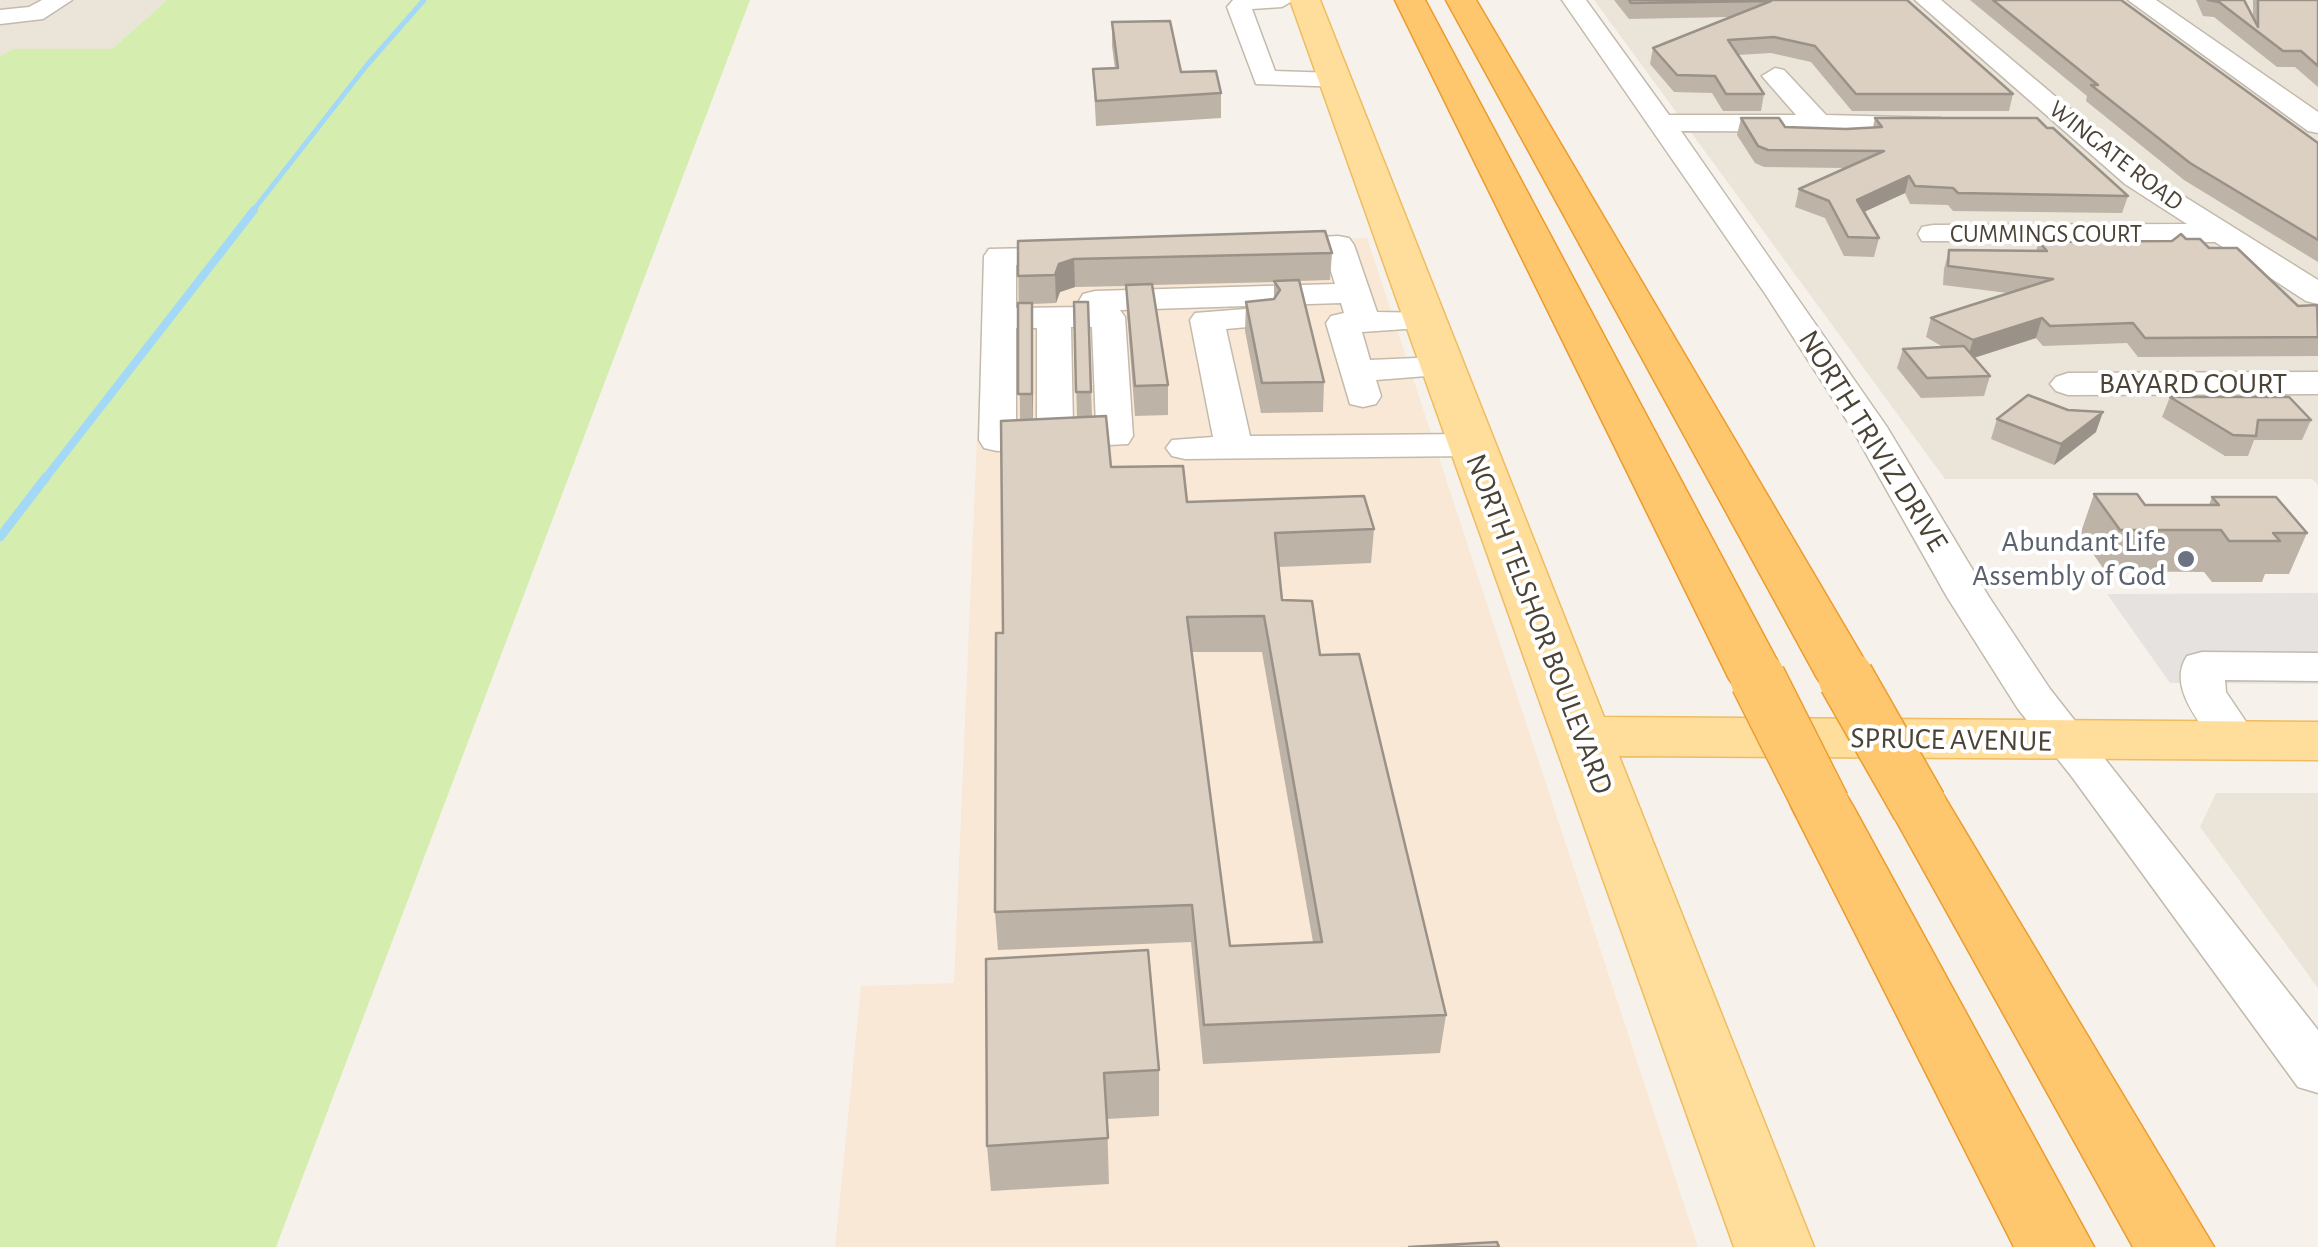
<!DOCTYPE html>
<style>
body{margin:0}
canvas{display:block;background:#f6f2eb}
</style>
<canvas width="2318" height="1247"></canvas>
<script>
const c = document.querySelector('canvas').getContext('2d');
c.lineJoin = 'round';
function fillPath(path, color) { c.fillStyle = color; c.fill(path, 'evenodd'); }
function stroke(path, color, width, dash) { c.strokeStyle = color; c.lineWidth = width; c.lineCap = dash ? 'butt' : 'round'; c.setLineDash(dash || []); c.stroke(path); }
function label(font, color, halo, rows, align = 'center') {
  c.font = font + ' "Alegreya Sans",sans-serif'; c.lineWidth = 8; c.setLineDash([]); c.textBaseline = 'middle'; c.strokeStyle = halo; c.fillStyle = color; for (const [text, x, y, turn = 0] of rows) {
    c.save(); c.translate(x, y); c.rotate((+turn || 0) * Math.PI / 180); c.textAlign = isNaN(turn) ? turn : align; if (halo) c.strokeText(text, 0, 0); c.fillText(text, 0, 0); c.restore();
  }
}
const residential = new Path2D(`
 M0 0H167L112 49H13L0 56Z
 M1594 0H2318V485L2312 479H1945Z
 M2216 793H2318V988L2200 827Z`);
const commercial = new Path2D(`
 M1367 238 1698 1247H835L861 986 954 983 985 248Z`);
const green = new Path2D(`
 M167 0H750L276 1247H0V56L13 49H112Z`);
const parking = new Path2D(`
 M2318 593V684L2170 683 2107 594Z`);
const streamFar2 = new Path2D(`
 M252 212 367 65 424 0`);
const streamFar1 = new Path2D(`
 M44 480 254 210`);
const stream = new Path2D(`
 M0 537 46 477`);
const minor = new Path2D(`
 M42 0H72L43 19 0 24V10L29 7Z
 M1233 0H1294L1282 7 1252 9 1275 71 1335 73 1344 75 1348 81 1344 87 1256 84 1227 7Z
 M1562 0H1586L1669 115H1796L1762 76 1775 68 1784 70 1826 115 1941 118 1945 124 1941 130 1931 132 1681 131 1887 427 1989 597 2050 689 2318 1030V1093L2298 1087 2072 777 2018 709 1947 597 1851 427 1766 295Z
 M1915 0H1941L2145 172 2318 280V304L2306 301 2215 242 1922 241 1918 234 1922 227 1933 225 2187 224 2125 184Z
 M2128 0H2156L2318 112V133L2308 131Z
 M1338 236 1349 238 1354 245 1377 312 1435 313 1440 320 1435 327 1362 332 1370 360 1440 357 1452 360 1457 367 1452 374 1376 380 1381 396 1376 404 1363 407 1350 404 1326 323 1331 316 1344 313 1341 303 1120 310 1125 317 1133 436 1128 444 997 451 984 448 979 440 984 256 989 249 1085 247 1090 254 1085 261 1016 265V308L1083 307 1079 301 1083 294 1095 291 1335 284 1326 255 1264 254 1259 247 1264 240ZM1071 327H1092L1096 426H1073ZM1016 328H1037V428H1016Z
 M1258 308 1270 311 1275 318 1270 325 1226 329 1250 436 1469 434 1482 437 1488 445 1482 453 1469 456 1185 459 1172 456 1166 448 1172 440 1213 437 1190 320 1195 313Z
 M2318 372V394L2068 395 2056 391 2050 384 2056 377 2068 373Z
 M2202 652 2318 653V681L2225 680 2226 692 2259 741 2252 752 2236 756 2220 752C2203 726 2166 687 2187 656Z`);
const major = new Path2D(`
 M1290 0H1320L1604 717 2318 722V760L1619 756 1814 1247H1734Z`);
const highway = new Path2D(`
 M1395 0H1425L1787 679 1778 692 1758 697 1738 692 1729 679Z
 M1446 0H1476L1875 678 1866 691 1846 696 1826 691 1817 678Z
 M1822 785 1844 791 1853 806 2094 1247H2014L1791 806 1800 791Z
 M1919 785 1941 791 2214 1247H2133L1888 806 1897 791Z`);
const highwayBridge = new Path2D(`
 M1846 678 1919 806
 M1758 679 1822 806`);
const wall = new Path2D(`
 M1614 0H1907L2013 94 2009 111H1852L1811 62 1771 53 1738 55 1764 94 1761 111H1723L1712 93 1674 92 1650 64 1653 48 1730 17 1629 19Z
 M1970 0H2121L2318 143V262L2184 180 2086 101 2087 96Z
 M2196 0H2244L2253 17V0H2318V87L2295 67H2277L2214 17 2203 16Z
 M1112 22 1181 72 1221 93V118L1096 126 1093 69H1115L1112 46Z
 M1741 118 1785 127 1846 129 1873 127 1875 118 2047 128 2128 196 2122 213 1953 211 1948 205 1910 204 1905 193 1864 212 1879 238 1874 257 1844 256 1825 218 1795 207 1799 189 1847 168 1764 167 1755 163 1737 135Z
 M2186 239 2209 248 2298 306H2318V356L2138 357 2127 343 2043 346 2036 338 1974 358 1990 376 1984 396 1921 398 1897 368 1903 349 1943 347 1926 337 1931 318 2008 293 1943 285 1944 269 1949 250 2036 251 2039 242 2172 241Z
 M1018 241 1332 253 1330 280 1299 281 1324 382 1323 412 1261 413 1245 331 1246 302 1274 299V282L1152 285 1168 385V415L1135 416 1127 313 1126 286 1075 287 1060 292 1056 303 1032 304 1033 420 1077 417 1074 302H1088L1092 417 1111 467 1187 502 1374 529 1371 563 1279 567 1282 600 1320 655 1446 1015 1440 1053 1203 1064 1191 942 998 950 995 912 1003 633 1020 420ZM1192 652H1262L1313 942 1230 946Z
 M2170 397 2311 420 2302 440H2254L2248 456H2225L2162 417Z
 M1997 419 2096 432 2054 465 1991 439Z
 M2094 494 2145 505H2209L2212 497 2307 533 2289 574H2265L2262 582H2212L2204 572 2105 571 2080 535Z
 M986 959 1159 1070V1116L1107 1119 1109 1184 991 1191 987 1146Z`);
const shadedWall = new Path2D(`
 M1909 176 1905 193 1853 217 1857 200Z
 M1074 259 1075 287 1060 292 1056 303 1055 275 1059 264Z
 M1032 303 1033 332V424L1032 394Z
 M2042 318 2036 338 1967 360 1973 340Z
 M2103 412 2096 432 2054 465 2061 444Z`);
const building = new Path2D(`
 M1629 0H1907L2013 94H1856L1815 46 1774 37 1728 40 1764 94H1726L1715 76 1677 75 1653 48 1771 1 1631 3Z
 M1993 0H2121L2318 143V240L2190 163 2091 85H2098Z
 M2208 0H2244L2258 27V0H2318V66L2301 51H2283L2219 2Z
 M1170 21 1181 72 1216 71 1221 93 1096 101 1093 69 1118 68 1112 22Z
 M1741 118H1779L1785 127 1846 129 1882 127 1875 118H2037L2047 128H2053L2128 196 1958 193 1953 188 1915 186 1909 176 1857 200 1879 238 1848 237 1829 201 1799 189 1884 151 1768 150 1758 146Z
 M1325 231 1332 253 1074 259 1059 264 1055 275 1018 276V241Z
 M2181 234 2186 239H2200L2209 248H2237L2298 306 2317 305 2318 337 2145 338 2133 323 2050 326 2042 318 1973 340 1931 318 2053 279 1948 266 1949 250 2047 251 2039 242 2172 241Z
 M1299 280 1324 382 1262 383 1246 302 1274 299 1280 290 1274 281Z
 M1152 284 1168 385 1135 386 1126 285Z
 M1074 302H1088L1091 392H1076Z
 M1018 303H1032V394H1018Z
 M1964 346 1990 376 1927 378 1903 349Z
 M2028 395 2068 410 2103 412 2061 444 1997 419Z
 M2170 397H2289L2311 420H2258L2256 436 2233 435Z
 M1106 416 1111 467 1183 466 1187 502 1364 496 1374 529 1275 533 1282 600 1312 601 1320 655 1359 654 1446 1015 1204 1025 1192 905 995 912 996 633H1003L1001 421ZM1264 616 1322 942 1230 946 1187 617Z
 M2094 494H2137L2145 505H2219L2212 497H2276L2307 533H2273L2280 541H2229L2221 530H2120Z
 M1148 950 1159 1070 1104 1073 1108 1138 987 1146 986 959Z
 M1497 1242 1499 1247H1409Z`);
const markers = [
 [2186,559,10,"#6b7280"]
];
const farStreetnames = [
 ["WINGATE ROAD",2116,156,38],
 ["CUMMINGS COURT",2046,234]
];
const streetNames = [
 ["BAYARD COURT",2193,384],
 ["NORTH TRIVIZ DRIVE",1873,441,58],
 ["NORTH TELSHOR BOULEVARD",1539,624,69],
 ["SPRUCE AVENUE",1951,740,1]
];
const worshipNames = [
 ["Abundant Life",2166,542],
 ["Assembly of God",2166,576]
];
fillPath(residential, '#ebe4d8');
fillPath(commercial, '#f9e8d5');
fillPath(green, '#d5eeb0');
fillPath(parking, '#e5e2df');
stroke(streamFar2, '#a3d9f7', 5);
stroke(streamFar1, '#a3d9f7', 8);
stroke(stream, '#a3d9f7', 9);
stroke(minor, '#c3baac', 3);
stroke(major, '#efbc60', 3);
stroke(highway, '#ec9c2f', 3);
fillPath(minor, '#fff');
fillPath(major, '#ffdd9b');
fillPath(highway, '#ffc76d');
stroke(highwayBridge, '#ec9c2f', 58, []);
stroke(highwayBridge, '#ffc76d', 55);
fillPath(wall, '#bdb3a7');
fillPath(shadedWall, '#9a9288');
fillPath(building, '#dcd0c2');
stroke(building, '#9a9288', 2.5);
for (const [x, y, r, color] of markers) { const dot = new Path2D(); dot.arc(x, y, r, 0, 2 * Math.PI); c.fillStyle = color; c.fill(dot); stroke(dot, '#fff', 4); }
label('25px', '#4c4337', '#fff', farStreetnames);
label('30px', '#4c4337', '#fff', streetNames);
label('30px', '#5b616d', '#fff', worshipNames, 'right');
</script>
